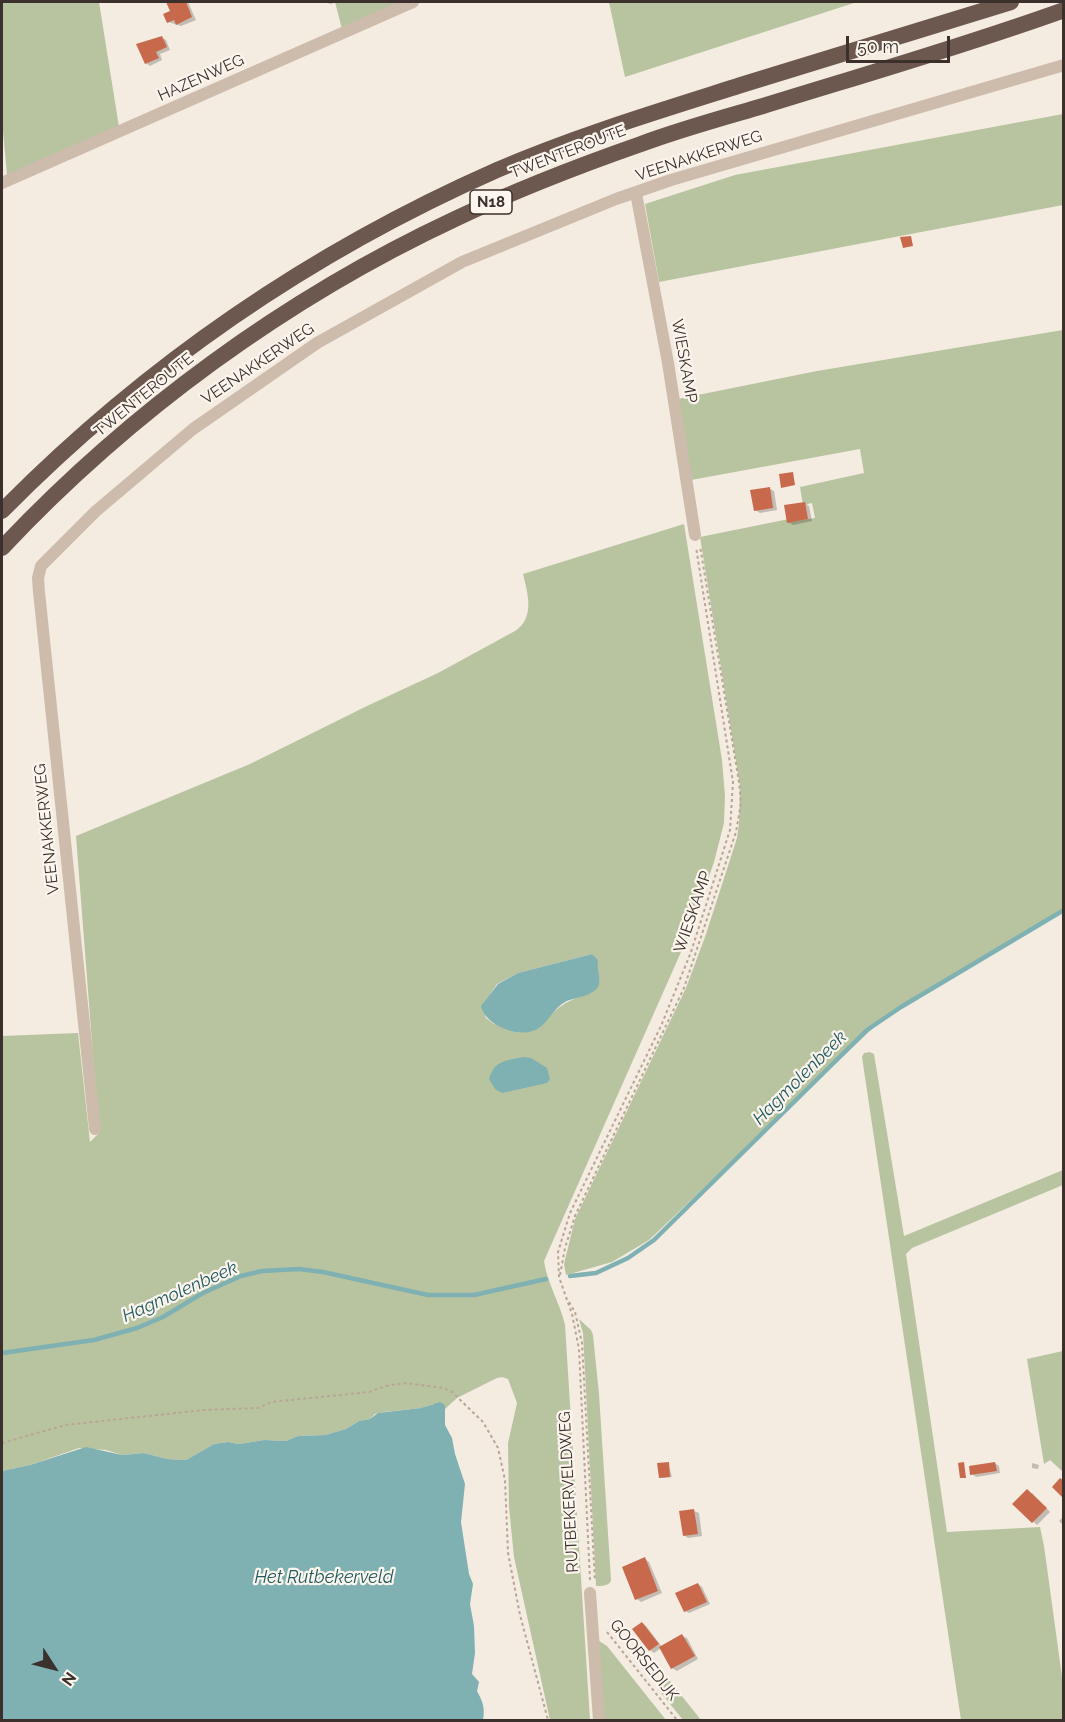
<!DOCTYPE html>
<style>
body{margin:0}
#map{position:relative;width:1065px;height:1722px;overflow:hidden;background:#f4ebe1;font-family:Raleway,sans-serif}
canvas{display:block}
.frame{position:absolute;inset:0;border:3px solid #3b302b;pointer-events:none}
.north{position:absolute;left:24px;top:1638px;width:60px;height:60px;-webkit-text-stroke:4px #fbf5ee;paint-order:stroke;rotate:126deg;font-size:16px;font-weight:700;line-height:24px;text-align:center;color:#3b302b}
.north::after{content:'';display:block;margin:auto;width:21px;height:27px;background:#3b302b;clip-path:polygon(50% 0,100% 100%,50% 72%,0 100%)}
.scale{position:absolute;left:846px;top:36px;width:104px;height:27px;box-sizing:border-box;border:3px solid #3b302b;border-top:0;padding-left:8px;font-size:18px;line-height:21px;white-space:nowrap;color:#3b302b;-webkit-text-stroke:4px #fbf5ee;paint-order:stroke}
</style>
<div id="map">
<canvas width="1065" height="1722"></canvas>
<div class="frame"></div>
<div class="north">N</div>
<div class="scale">50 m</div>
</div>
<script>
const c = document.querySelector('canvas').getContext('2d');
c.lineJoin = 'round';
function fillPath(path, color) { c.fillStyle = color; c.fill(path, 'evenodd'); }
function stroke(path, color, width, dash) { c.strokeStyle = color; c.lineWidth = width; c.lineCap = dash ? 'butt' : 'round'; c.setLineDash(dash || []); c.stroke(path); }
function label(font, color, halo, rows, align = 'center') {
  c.font = font + ' Raleway,sans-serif'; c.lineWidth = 4.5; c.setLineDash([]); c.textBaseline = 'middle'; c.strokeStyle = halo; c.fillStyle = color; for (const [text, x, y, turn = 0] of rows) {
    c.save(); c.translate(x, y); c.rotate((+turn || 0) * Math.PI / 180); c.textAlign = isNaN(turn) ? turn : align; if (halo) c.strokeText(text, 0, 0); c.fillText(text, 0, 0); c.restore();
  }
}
const green = new Path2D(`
 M2 2H99L119 127 7 175 2 120Z
 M335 2H405L342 29Z
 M609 2H857L625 77Z
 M1063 114V205L659 282 645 204 735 175Z
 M1063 330V910L890 1012 649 1240 612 1262 566 1275 564 1264 575 1219 686 988 705 937 737 838 739 823 740 786 700 537 789 519 790 522 815 518 812 503 803 505 800 487 864 473 860 449 691 480 678 399 817 371Z
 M684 524 722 760 725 796 724 823 714 862 689 934 544 1261C547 1283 560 1303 565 1325L590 1720H550L514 1557 509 1507 508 1443 517 1403 508 1379 502 1377 497 1378 457 1398 445 1409V1405L433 1404 422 1408 384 1412 375 1414 370 1419 359 1421 346 1429 325 1435 298 1436 286 1441 264 1440 239 1444 228 1442 214 1444 186 1460 167 1459 144 1453 122 1455 106 1450 79 1448 30 1465 2 1471V1036L78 1033 90 1142 99 1133 76 836 250 764 367 706 438 673 515 631C535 618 528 594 523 574ZM592 954 597 972 592 992C565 1002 558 1005 539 1028L494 1024 486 1018 482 1006 497 984 518 973Z
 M870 1052 874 1054 904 1236 1063 1170V1185L912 1248 906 1254 947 1532 1040 1527 1044 1546 1063 1684V1720H961L862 1057 864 1053Z
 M579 1319 591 1330 593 1335 599 1394 611 1580C610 1586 601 1586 596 1586L583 1333Z
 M1063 1351H1064L1063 1472 1050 1460 1044 1464 1027 1359Z
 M599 1641 607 1646 666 1720H603Z
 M669 1680 701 1720H683L658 1689Z`);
const water = new Path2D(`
 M592 954 598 960C596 969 602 979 598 987 591 997 575 997 565 1002 553 1009 549 1021 539 1028 522 1040 485 1026 481 1006L498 984 518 973Z
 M523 1057 531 1058 547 1068 550 1079 547 1083 502 1093 495 1089 489 1079C495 1060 505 1061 523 1057Z
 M440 1402 445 1405V1425L452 1438 455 1454 465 1484 461 1522 469 1574 473 1584 470 1604 474 1626 475 1653 472 1674 479 1682 477 1691C483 1702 485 1708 483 1720H2V1471L30 1465 86 1447 122 1455 144 1453 167 1459 186 1460 214 1444 228 1442 239 1444 264 1440 286 1441 298 1436 325 1435 346 1429 359 1421 370 1419 378 1413 421 1408Z`);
const shadow = new Path2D(`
 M167 2H188L196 20 181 26 168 22 171 12Z
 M323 2H336L331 4Z
 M161 37 166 40 170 50 160 54 162 60 150 66 146 63Z
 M770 489 774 491 777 510 760 513 755 510Z
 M805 503 809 506 812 521 793 525 788 522Z
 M668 1463 672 1477 662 1478 660 1477Z
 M995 1463 999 1466 1000 1473 976 1477 972 1474Z
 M1032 1463 1039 1465 1038 1469 1032 1468Z
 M1032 1493 1050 1512 1037 1525 1015 1504Z
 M694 1511 699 1513 702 1536 688 1538 684 1535Z
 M1064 1516V1526L1059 1521Z
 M645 1559 649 1562 662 1593 641 1602 637 1599Z
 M698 1584 702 1587 710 1604 689 1613 685 1611Z
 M642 1623 646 1626 662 1647 682 1636 687 1638 698 1659 677 1671 672 1668 661 1648 654 1653 650 1650Z`);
const stream = new Path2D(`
 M570 1276 596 1273 628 1258 654 1240 867 1030 901 1007 1064 910
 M2 1353 94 1340 137 1328 163 1317 203 1293 241 1276 262 1271 299 1269 323 1272 428 1295H474L546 1279`);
const building = new Path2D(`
 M166 2H186L192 17 176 25 174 20 167 23 163 14 170 11Z
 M162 36 167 47 156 52 159 58 145 64 136 44Z
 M911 236 913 246 903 248 900 237Z
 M793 472 795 485 781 488 779 474Z
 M770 487 773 508 754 511 750 490Z
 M805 502 808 519 787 523 784 505Z
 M669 1462 670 1477 659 1478 657 1463Z
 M964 1462 966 1478H960L958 1463Z
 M995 1462 997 1471 970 1475 969 1466Z
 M1060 1478 1064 1481V1499L1052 1487Z
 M1027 1489 1047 1508 1032 1523 1012 1504Z
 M694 1509 698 1534 683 1536 679 1511Z
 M645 1557 658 1591 635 1600 622 1567Z
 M698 1583 707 1602 684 1612 675 1593Z
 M642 1622 659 1644 649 1651 632 1629Z
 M682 1634 695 1656 671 1669 659 1647Z`);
const path = new Path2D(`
 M560 1275 565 1248 575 1216 684 988 736 832 741 803 739 782 700 546
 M569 1302 575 1312 582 1343 595 1581
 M2 1443 65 1425 204 1410 258 1408 271 1402 369 1392 386 1386 405 1383 444 1388 452 1392 483 1422 498 1448 505 1480 508 1553 520 1615 548 1720
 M590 1580 579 1349 572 1314 559 1277 558 1252 570 1213 661 1026 691 952 730 830 733 782 696 547
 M607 1632 677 1720`);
const minor = new Path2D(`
 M2 183 413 2
 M636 193 668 363 695 535
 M95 1129 39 592 38 578 41 566 96 511 193 429 317 343 462 262 616 199 671 180 1064 65
 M590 1593 599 1720`);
const trunk = new Path2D(`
 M2 511C144 367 311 252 497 170 576 136 659 111 741 85 831 58 921 30 1011 2
 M2 548C130 412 286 298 455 219 516 190 578 166 641 144 681 129 722 118 763 106 863 75 964 46 1064 10`);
const shields = [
 [491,202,42]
];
const shieldNames = [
 ["N18",491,202]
];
const streetNames = [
 ["HAZENWEG",201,78,-24],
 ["TWENTEROUTE",568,152,-21],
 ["VEENAKKERWEG",699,156,-18],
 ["WIESKAMP",684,361,80],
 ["VEENAKKERWEG",258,364,-34],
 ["TWENTEROUTE",144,395,-39],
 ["VEENAKKERWEG",47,829,-96],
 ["WIESKAMP",693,912,-71],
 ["RUTBEKERVELDWEG",569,1492,-93],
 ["GOORSEDIJK",644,1660,51]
];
const waterNames = [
 ["Hagmolenbeek",800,1078,-45],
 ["Hagmolenbeek",180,1292,-24],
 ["Het Rutbekerveld",324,1578]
];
fillPath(green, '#b8c4a0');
fillPath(water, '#7fb0b2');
fillPath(shadow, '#0003');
stroke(stream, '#7fb0b2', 4.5);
fillPath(building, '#c8694b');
stroke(path, '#b9a596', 2, [3, 3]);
stroke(minor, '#cdbbac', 12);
stroke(trunk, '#6c584f', 16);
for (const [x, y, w] of shields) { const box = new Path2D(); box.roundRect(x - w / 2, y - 12, w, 24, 4.5); c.fillStyle = '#fbf5ee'; c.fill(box); stroke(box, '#3b302b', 1.5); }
label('bold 15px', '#3b302b', null, shieldNames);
label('16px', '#3b302b', '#fbf5ee', streetNames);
label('italic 18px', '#1f5a5e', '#fbf5ee', waterNames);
</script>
